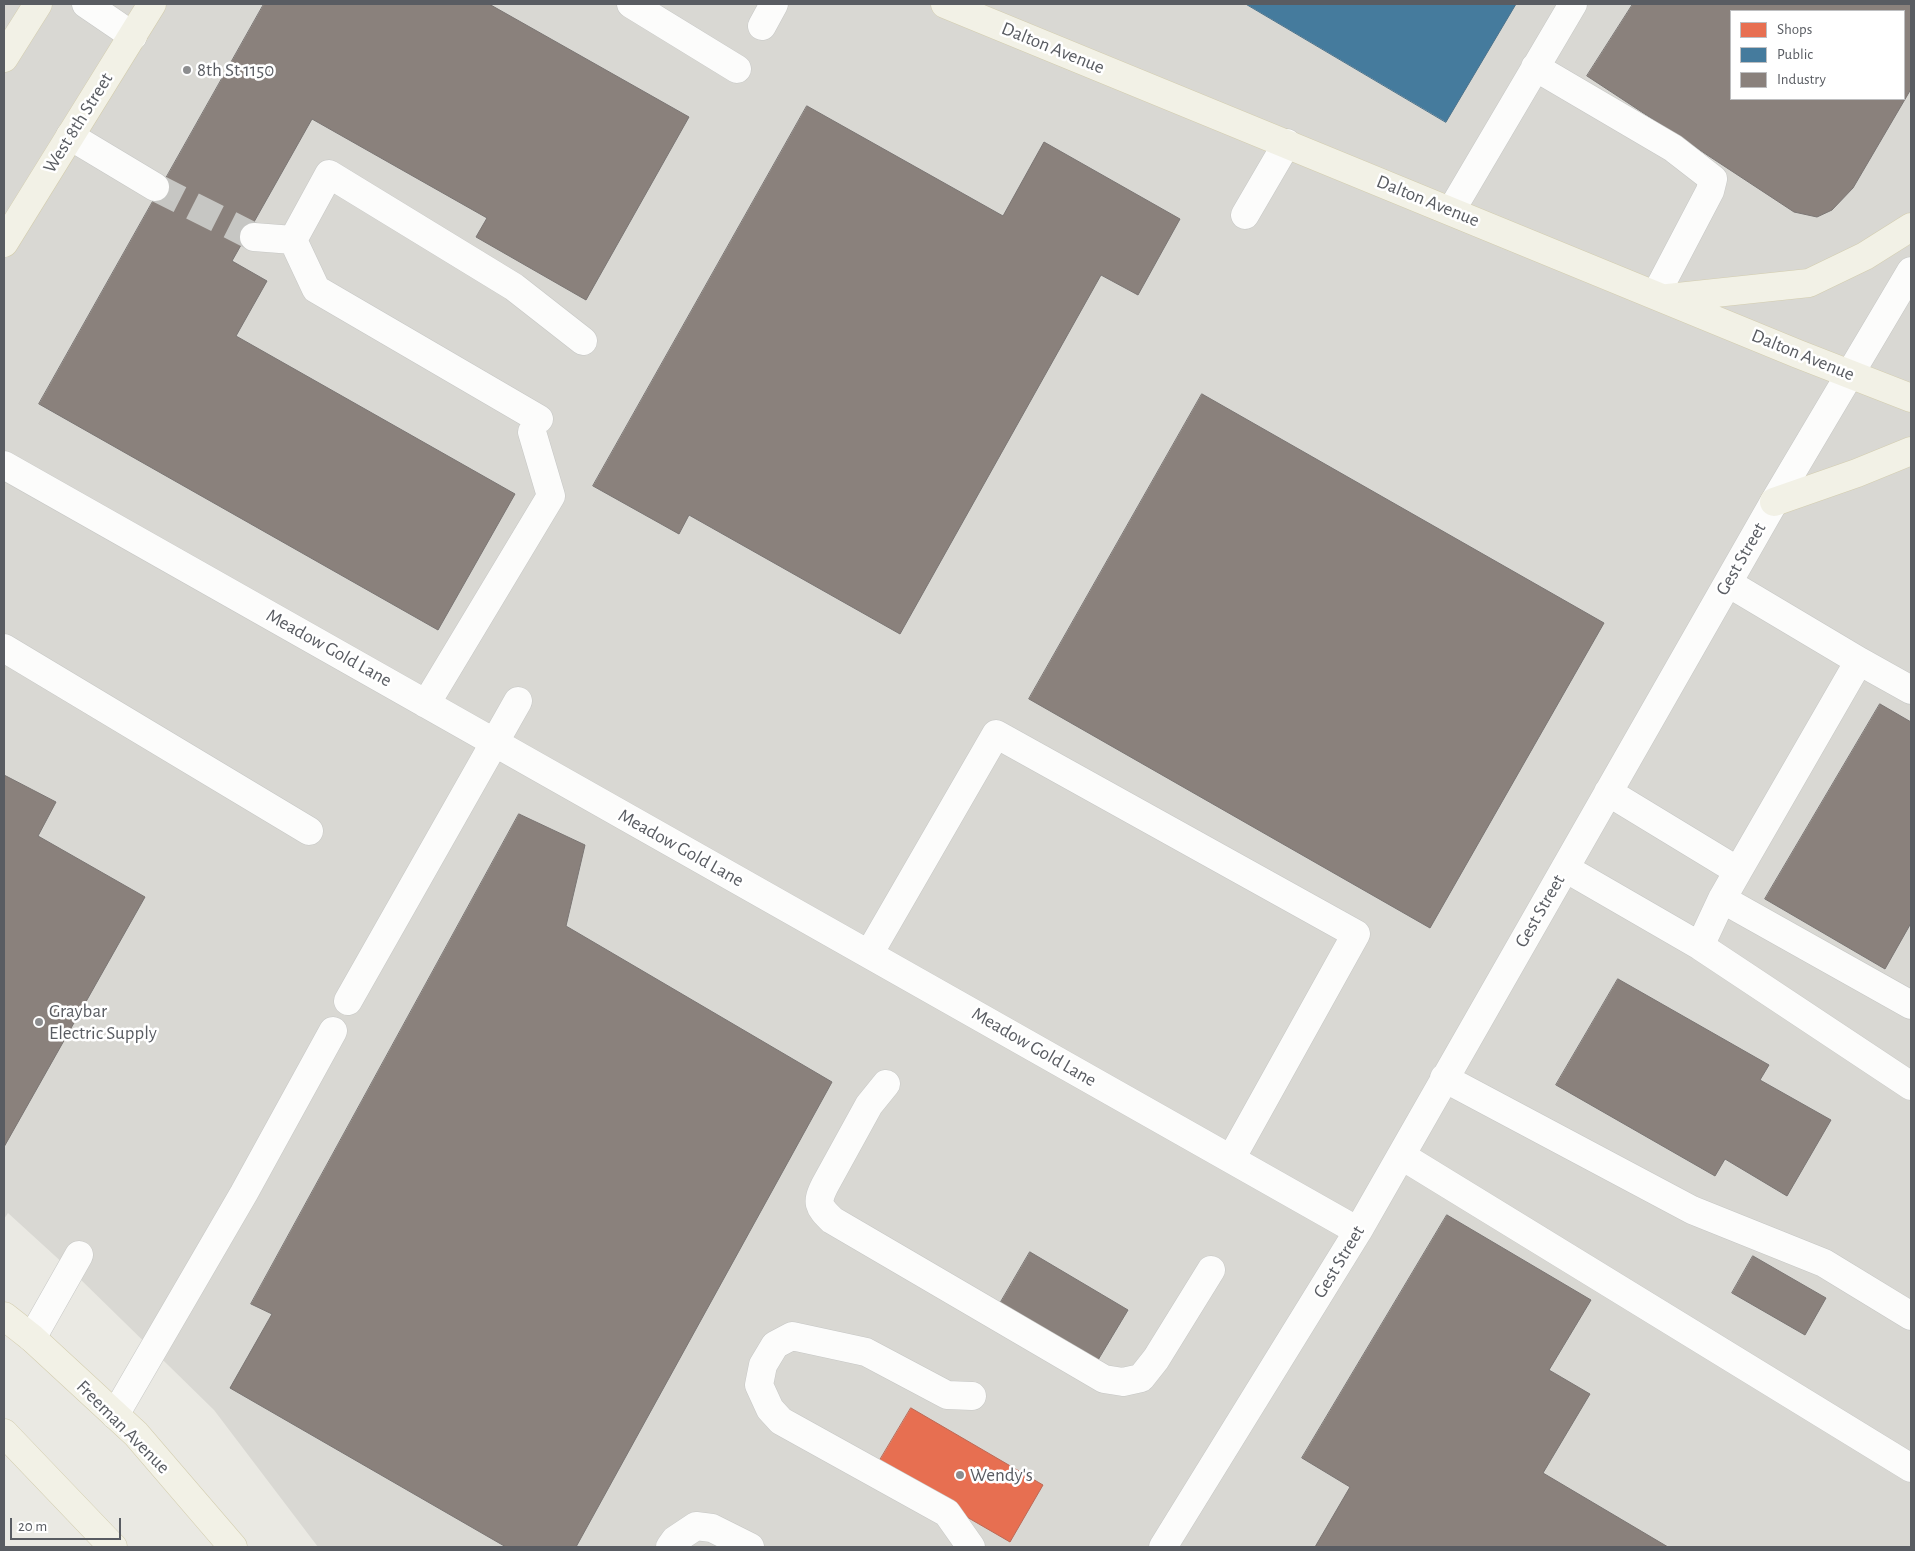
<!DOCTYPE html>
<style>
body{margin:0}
#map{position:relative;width:1915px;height:1551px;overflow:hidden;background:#eae9e3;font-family:"Alegreya Sans",sans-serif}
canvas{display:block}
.frame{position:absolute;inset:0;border:5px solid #595c62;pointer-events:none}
.legend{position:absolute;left:1730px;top:10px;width:175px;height:90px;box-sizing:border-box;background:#fff;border:1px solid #bdbec0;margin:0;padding:6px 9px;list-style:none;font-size:15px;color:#595c62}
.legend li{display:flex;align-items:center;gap:10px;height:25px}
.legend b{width:25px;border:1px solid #bdbec0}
.scale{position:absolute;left:10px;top:1518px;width:111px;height:22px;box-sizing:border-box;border:2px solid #595c62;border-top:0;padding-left:6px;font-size:15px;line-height:18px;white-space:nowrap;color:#595c62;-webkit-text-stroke:4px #fff;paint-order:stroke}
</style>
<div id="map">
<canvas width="1915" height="1551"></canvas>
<div class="frame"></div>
<ul class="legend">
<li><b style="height:14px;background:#e76f51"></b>Shops</li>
<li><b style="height:14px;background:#457b9d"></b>Public</li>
<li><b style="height:14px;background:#8a817c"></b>Industry</li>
</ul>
<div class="scale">20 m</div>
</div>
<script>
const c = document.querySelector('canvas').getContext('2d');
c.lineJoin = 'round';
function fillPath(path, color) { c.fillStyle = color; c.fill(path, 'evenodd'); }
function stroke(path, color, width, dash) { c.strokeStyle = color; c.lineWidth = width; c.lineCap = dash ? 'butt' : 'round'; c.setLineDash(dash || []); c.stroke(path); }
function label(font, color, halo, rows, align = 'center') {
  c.font = font + ' "Alegreya Sans",sans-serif'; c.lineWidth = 5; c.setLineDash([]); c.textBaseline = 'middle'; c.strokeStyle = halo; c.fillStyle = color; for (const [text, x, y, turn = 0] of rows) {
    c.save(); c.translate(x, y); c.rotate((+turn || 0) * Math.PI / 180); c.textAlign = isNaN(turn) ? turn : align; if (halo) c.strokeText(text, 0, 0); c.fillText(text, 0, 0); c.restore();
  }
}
const industrial = new Path2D(`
 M4 4H1911V1547H318L214 1410 77 1276 8 1213 4 1219ZM1731 11H1904V99H1731Z`);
const shops = new Path2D(`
 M911 1408 1043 1485 1010 1542 877 1465Z`);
const public = new Path2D(`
 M1246 4H1516L1446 122Z`);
const industry = new Path2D(`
 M264 4H489L689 117 586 300 476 237 487 218 312 119 232 261 267 281 236 336 515 494 438 630 39 404Z
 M1633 4H1911V89L1853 188 1832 210 1817 217 1794 212 1587 76ZM1731 11H1904V99H1731Z
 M807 106 1003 216 1044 142 1180 219 1138 295 1101 275 900 634 689 515 679 534 593 486Z
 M1202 394 1604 623 1430 928 1029 699Z
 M1880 704 1911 722V923L1885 969 1765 899Z
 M4 775 56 802 38 836 145 897 4 1147Z
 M519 814 585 845 566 926 832 1082 576 1547H506L230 1388 272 1314 251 1304Z
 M1618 979 1769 1065 1760 1080 1831 1120 1787 1196 1725 1159 1715 1176 1556 1085Z
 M1447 1215 1591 1300 1549 1370 1590 1394 1543 1473 1668 1547H1315L1350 1487 1302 1458Z
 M1030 1252 1128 1310 1095 1365 998 1307Z
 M1753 1256 1826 1298 1805 1335 1732 1293Z`);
const minorTunnel = new Path2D(`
 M155 187 254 237`);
const minor = new Path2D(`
 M86 4 133 36
 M631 4 737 69
 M762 26 774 4
 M1535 67 1673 148 1713 179 1710 191 1656 294
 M70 136 155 187
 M1451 211 1573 4
 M1245 215 1287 143
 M254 237 293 240
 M539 419 316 289 293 240 329 174 514 287 583 341
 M4 465 1358 1231
 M4 648 309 831
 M1859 661 1911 690
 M426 704 551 496 532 432
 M1608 792 1738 871 1859 661 1728 583
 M1565 868 1700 946 1911 1086
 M1738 871 1722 899 1911 1005
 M1700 946 1722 899
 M869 954 996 734 1356 934 1231 1159
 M348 1001 518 701
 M1444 1078 1692 1210 1824 1263 1911 1316
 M886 1084 869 1105 825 1185C816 1203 818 1206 832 1220L1104 1379 1123 1382 1141 1378 1156 1359 1211 1270
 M1402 1156 1911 1468
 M32 1338 79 1255
 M115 1415 244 1193 333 1031
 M670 1547 675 1540 696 1526 712 1528 750 1547
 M971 1547 947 1513 781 1421 770 1409 759 1385 763 1365 775 1345 792 1336 866 1352 947 1395 972 1396
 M1163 1547 1358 1231 1774 502 1911 271`);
const major = new Path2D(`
 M945 4 1798 354 1911 398
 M4 58 38 4
 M4 243 152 4
 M1668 298 1809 283 1865 256 1911 227
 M1774 502 1857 473 1911 451
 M4 1316 32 1338 136 1434 233 1547
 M4 1433 113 1547`);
const markers = [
 [187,70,5,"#8c8d8f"],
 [39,1022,5,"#8c8d8f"],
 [960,1475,5,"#8c8d8f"]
];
const streetNames = [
 ["Dalton Avenue",1053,48,22],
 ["West 8th Street",78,123,-58],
 ["Dalton Avenue",1428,201,22],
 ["Dalton Avenue",1803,355,22],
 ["Gest Street",1741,559,-60],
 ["Meadow Gold Lane",329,648,29],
 ["Meadow Gold Lane",681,848,29],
 ["Gest Street",1540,911,-60],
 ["Meadow Gold Lane",1034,1047,30],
 ["Gest Street",1339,1262,-59],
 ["Freeman Avenue",123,1427,45]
];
const poiNames = [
 ["8th St 1150",197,70],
 ["Graybar",49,1011],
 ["Electric Supply",49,1033],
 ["Wendy's",970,1475]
];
fillPath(industrial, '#d9d8d3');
fillPath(shops, '#e76f51');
stroke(shops, '#bc6956', 1);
fillPath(public, '#457b9d');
stroke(public, '#4b728b', 1);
fillPath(industry, '#8a817c');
stroke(industry, '#7b7674', 1);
stroke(minorTunnel, '#c6c6c3', 28, [28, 14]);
stroke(minor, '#c6c7c5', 29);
stroke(major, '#d3cdaf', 29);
stroke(minor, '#fcfcfb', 28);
stroke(major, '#f2f1e6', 28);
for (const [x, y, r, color] of markers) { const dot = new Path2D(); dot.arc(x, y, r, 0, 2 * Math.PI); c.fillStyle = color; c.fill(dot); stroke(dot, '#fff', 2); }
label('19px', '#595c62', '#fff', streetNames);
label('19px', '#595c62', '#fff', poiNames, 'left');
</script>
